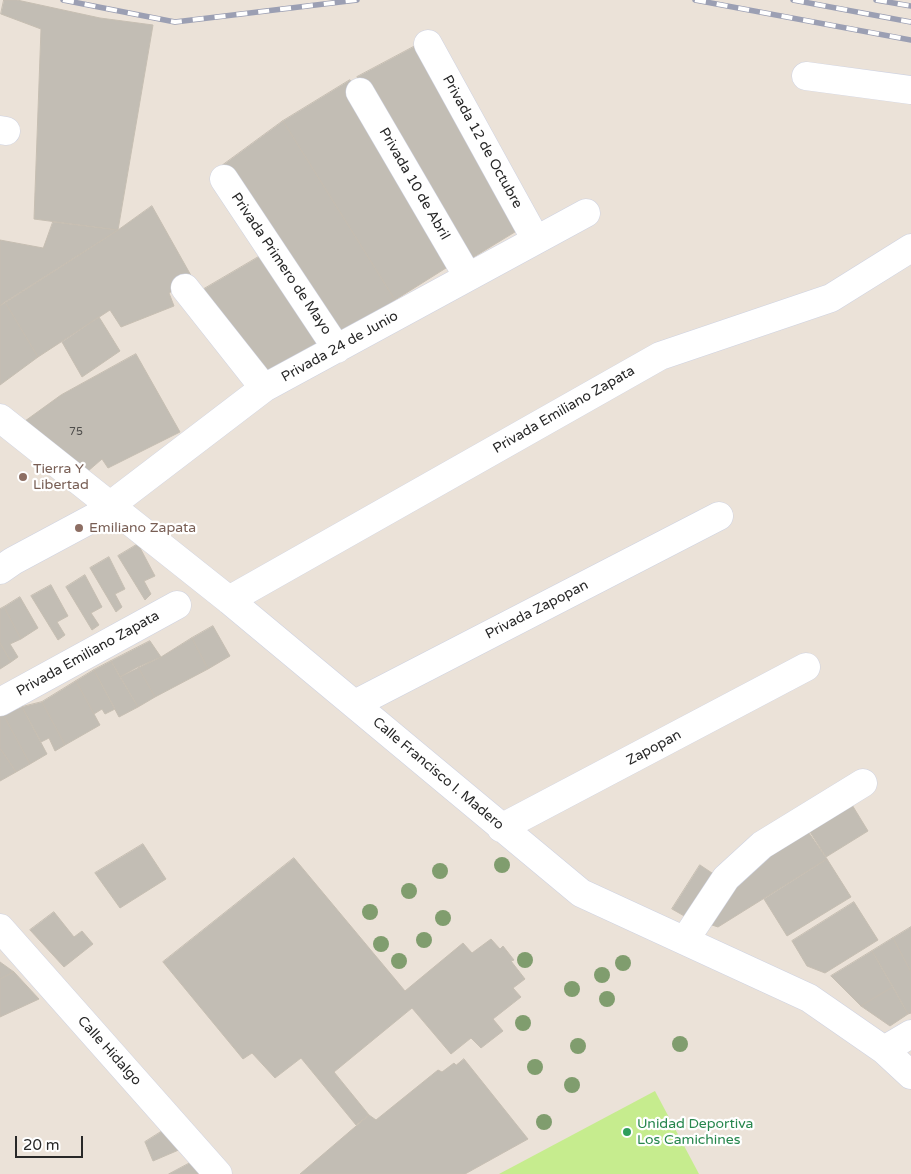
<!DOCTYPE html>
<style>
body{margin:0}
#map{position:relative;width:911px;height:1174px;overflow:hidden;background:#ebe2d8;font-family:"Varela Round",sans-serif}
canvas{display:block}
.scale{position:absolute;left:15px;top:1136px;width:68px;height:22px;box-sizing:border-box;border:2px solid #282828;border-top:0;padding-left:6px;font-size:15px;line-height:18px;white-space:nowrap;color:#282828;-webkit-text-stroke:4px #fff;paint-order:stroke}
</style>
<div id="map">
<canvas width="911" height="1174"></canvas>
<div class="scale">20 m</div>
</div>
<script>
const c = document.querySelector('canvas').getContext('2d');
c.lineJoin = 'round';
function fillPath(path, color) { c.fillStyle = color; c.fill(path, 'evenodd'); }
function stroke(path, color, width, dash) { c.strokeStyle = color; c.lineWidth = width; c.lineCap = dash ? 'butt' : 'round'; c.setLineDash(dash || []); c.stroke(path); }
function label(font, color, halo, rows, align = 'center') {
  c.font = font + ' "Varela Round",sans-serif'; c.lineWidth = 4.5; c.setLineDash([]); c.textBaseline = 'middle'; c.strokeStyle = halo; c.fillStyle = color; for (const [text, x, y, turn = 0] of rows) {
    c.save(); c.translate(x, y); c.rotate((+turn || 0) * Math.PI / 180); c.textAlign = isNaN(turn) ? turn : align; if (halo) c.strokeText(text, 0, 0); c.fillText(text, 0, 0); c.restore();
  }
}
const pitch = new Path2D(`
 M655 1091 699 1174H499Z`);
const building = new Path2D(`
 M4 0H17L100 18 153 25 118 230 34 219 41 29 1 14Z
 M419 44 523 227 464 263 357 77Z
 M350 80 454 263 395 300 283 121Z
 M283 121 395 300 344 335 223 165Z
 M152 206 193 279 169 293 174 306 121 327 110 310 38 357 5 302 118 230Z
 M53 222 118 230 0 306V240L43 248Z
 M267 252 323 341 264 381 204 289Z
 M5 302 38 357 0 385V306Z
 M99 317 120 351 82 377 62 342Z
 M136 354 180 432 108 468 102 459 87 472 25 421 61 395Z
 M138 544 155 576 144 581 151 594 145 600 118 556Z
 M109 557 125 589 115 594 122 607 116 612 90 568Z
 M85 575 102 607 91 613 99 625 92 630 66 587Z
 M51 585 68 616 57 622 65 635 58 640 31 596Z
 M20 597 38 628 21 639 4 607Z
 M4 607 21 639 10 644 18 657 11 662 0 643V609Z
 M213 626 230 656 208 669 192 638Z
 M192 638 208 669 155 697 138 667 161 657Z
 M150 641 161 657 120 677 111 661Z
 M0 643 11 662 0 669Z
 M111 661 138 707 119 717 94 670Z
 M138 667 155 697 138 707 120 677Z
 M94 670 115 709 105 714 102 709 94 714 76 681Z
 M76 681 100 725 65 745 42 702Z
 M42 702 65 745 55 751 49 738 41 742 22 707Z
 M22 707 47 754 30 764 3 714Z
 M3 714 30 764 16 772 0 748V715Z
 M0 748 16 772 0 781Z
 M846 795 868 831 826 857 803 821Z
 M802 823 827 859 718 927 700 921Z
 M143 844 166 879 120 908 95 873Z
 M294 858 405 991 463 943 472 953 491 939 500 949 503 946 514 960 511 961 525 979 513 988 521 997 493 1019 503 1031 481 1048 471 1038 451 1054 412 1008 334 1072 369 1115 356 1125 301 1058 275 1078 252 1053 243 1059 163 962Z
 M827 859 851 897 787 936 764 899Z
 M700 865 715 875 686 917 672 909Z
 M854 902 878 940 825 973 807 966 792 941Z
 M54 912 74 937 82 931 93 944 64 967 30 930Z
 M911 927V972L893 938Z
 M893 938 911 972V1013L908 1014 872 951Z
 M872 951 893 987 861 1006 831 976Z
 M0 962 14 972 0 979Z
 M14 972 39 999 0 1017V979Z
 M893 987 908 1014 890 1026 861 1006Z
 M464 1059 528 1139 465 1174H300L369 1115 376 1120 438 1070 442 1072 454 1063 456 1065Z
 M164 1130 181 1149 153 1161 145 1142Z
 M190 1163 200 1174H169Z`);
const minor = new Path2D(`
 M428 44 536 240
 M806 76 911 90
 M360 92 468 277
 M0 130 6 131
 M224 179 337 349
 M185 288 264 388
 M0 418 229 600 581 893 809 998 884 1050 911 1075
 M0 570 13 561 95 517 264 388 586 213
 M229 600 660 356 831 298 911 248
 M0 702 177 605
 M355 704 719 516
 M501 828 806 667
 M0 928 218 1174
 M685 940 726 878 762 845 863 783
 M884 1050 911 1034`);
const rail = new Path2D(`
 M63 0 175 22 357 0
 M695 0 911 40
 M793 0 911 22
 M876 0 911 6`);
const trees = [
 [502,865],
 [440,871],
 [409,891],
 [370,912],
 [443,918],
 [424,940],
 [381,944],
 [525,960],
 [399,961],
 [623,963],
 [602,975],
 [572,989],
 [607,999],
 [523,1023],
 [680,1044],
 [578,1046],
 [535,1067],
 [572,1085],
 [544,1122]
];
const markers = [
 [23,477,5,"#8d6e63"],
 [79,528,5,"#8d6e63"],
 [627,1132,5,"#2e9e5b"]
];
const numberNames = [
 ["75",76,432]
];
const streetNames = [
 ["Privada 12 de Octubre",482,142,61],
 ["Privada 10 de Abril",414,184,60],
 ["Privada Primero de Mayo",281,264,56],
 ["Privada 24 de Junio",340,347,-29],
 ["Privada Emiliano Zapata",564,410,-30],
 ["Privada Zapopan",537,610,-27],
 ["Privada Emiliano Zapata",88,654,-29],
 ["Zapopan",654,748,-28],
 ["Calle Francisco I. Madero",438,774,40],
 ["Calle Hidalgo",109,1051,48]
];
const educationNames = [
 ["Tierra Y",33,469],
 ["Libertad",33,485],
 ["Emiliano Zapata",89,528]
];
const leisureNames = [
 ["Unidad Deportiva",637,1124],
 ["Los Camichines",637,1140]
];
fillPath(pitch, '#c6ec8e');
fillPath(building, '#c2bdb4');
stroke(building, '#c6beb2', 1);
stroke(minor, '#ced2e1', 29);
stroke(minor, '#fff', 28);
stroke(rail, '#9b9fb3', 5.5);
stroke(rail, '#fff', 4, [11]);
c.fillStyle = '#809d6e';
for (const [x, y] of trees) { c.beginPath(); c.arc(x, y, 8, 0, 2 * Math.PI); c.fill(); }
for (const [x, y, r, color] of markers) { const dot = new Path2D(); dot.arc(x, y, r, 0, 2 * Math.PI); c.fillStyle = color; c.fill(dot); stroke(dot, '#fff', 2); }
label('11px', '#4e4d4b', null, numberNames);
label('14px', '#282828', '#fff', streetNames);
label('14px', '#785e54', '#fff', educationNames, 'left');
label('14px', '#27864d', '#fff', leisureNames, 'left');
</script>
